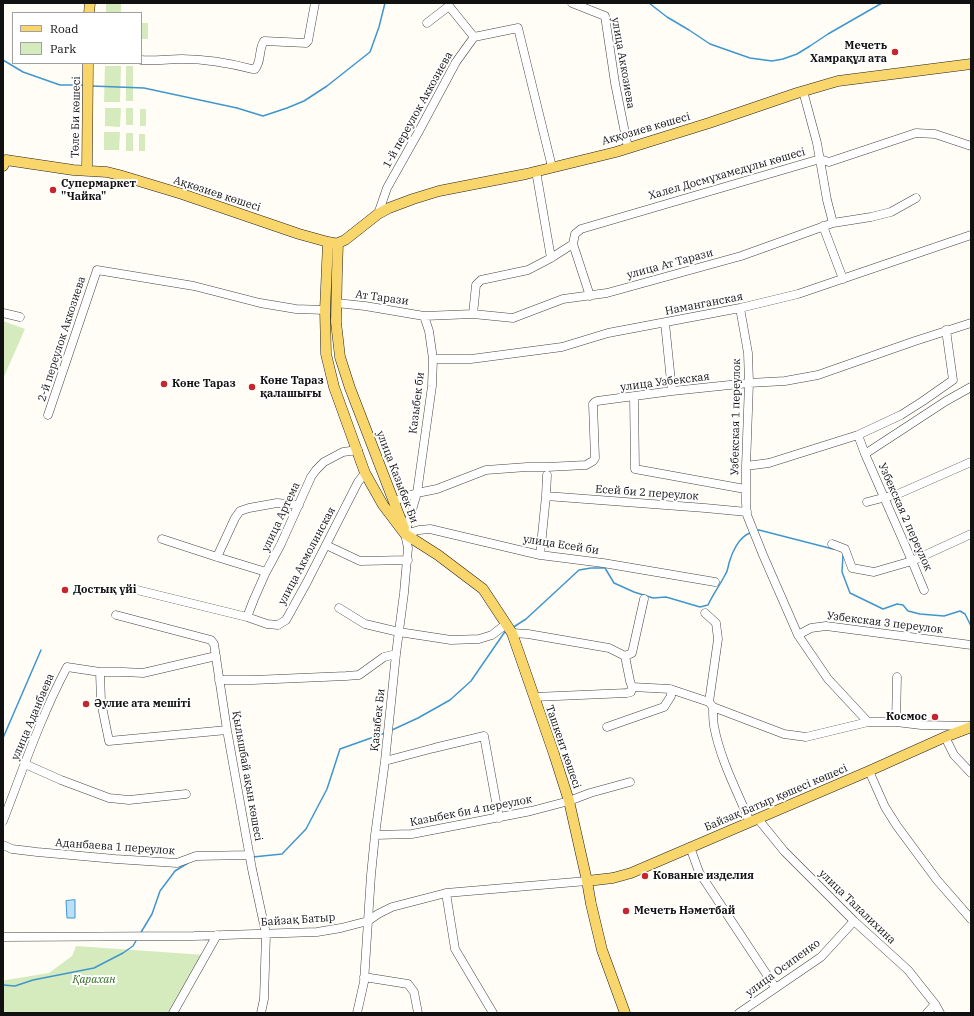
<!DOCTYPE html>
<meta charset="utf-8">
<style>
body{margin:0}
#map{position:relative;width:974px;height:1016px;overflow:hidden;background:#fffdf5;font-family:"IBM Plex Serif",serif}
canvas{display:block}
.frame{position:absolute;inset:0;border:4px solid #111;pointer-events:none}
.legend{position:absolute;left:12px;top:12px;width:130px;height:52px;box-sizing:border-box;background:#fff;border:1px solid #a0a0a0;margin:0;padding:5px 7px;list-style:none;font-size:12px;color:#111}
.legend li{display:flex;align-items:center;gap:8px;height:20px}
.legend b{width:20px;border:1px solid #a0a0a0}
</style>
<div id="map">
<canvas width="974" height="1016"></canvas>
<div class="frame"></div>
<ul class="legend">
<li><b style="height:5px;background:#f9d66b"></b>Road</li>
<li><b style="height:11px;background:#d5ebbd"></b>Park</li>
</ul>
</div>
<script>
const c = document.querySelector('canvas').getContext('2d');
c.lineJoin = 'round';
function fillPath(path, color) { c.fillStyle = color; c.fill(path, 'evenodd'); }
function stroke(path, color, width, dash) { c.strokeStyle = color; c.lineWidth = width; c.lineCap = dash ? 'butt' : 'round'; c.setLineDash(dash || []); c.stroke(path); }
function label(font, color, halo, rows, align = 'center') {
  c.font = font + ' "IBM Plex Serif",serif'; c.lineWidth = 4; c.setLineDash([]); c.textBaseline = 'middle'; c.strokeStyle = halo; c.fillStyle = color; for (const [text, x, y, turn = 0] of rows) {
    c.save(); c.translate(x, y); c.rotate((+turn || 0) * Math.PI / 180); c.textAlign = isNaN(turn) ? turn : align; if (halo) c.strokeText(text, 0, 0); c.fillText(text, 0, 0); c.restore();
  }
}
const green = new Path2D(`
 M106 3H121V13H106Z
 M142 23H148V39H142Z
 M105 66H121L120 102H104Z
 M126 66H133V101H126Z
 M105 108H121L120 127 105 126Z
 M126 108H133V125H126Z
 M140 109H146V126H140Z
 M104 132H120L119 150H104Z
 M126 133H133V151H126Z
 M139 134H145V151H139Z
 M3 321 25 329 3 379Z
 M76 946 205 955 175 1013H3V981L6 980 49 973 72 956Z`);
const water = new Path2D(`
 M75 900V918H67L66 901Z`);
const stream = new Path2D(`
 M649 3 667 17 689 30 710 44 750 58 772 61 783 59 797 54 810 46 828 34 882 3
 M3 60 23 72 60 85H84
 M92 86 144 88 237 108 263 116 287 108 304 101 327 86 370 52 379 27 385 3
 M756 531 759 530 833 549
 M843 555 842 572 850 593 883 609 897 604 903 605 908 611 920 614 944 616 960 611 965 614 971 626
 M512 628 526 619 579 570 591 568H605L614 583 634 592 653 598 666 597 700 607 708 605C713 594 720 585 725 575 728 571 728 567 729 563 732 552 739 537 750 533
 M392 730 418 718 450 700 471 681 504 633 506 632
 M3 738 41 650
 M253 857 282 854 306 829 327 789 340 749 385 733
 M140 934 152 914 160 891 175 871 188 863
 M3 985 15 986 33 980 94 968 123 953 133 946 137 939`);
const minor = new Path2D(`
 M572 3 605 16 615 83 628 148
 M427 23 449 6 474 37
 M141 60C155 61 168 59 182 59 206 59 229 63 252 69H255C262 61 258 50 264 41L306 43 308 41 315 3
 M803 91 817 143 827 200 833 223
 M536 171 551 258
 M378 214 387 188 419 131 456 62 474 37 518 28 552 167
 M823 226 843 279
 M590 296 573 244 575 234 581 229 820 159 829 162 916 133 935 134 971 146
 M336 303 365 306 424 316 473 314 513 318 563 299 607 293 741 256 833 223 871 217 891 212 916 198
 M740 308 748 353 749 383 746 466V503L747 515 763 555 798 635 828 679 868 722
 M3 313 20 317
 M473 314 476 285 481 280 528 270 551 258 573 244
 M665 323 672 391
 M433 359H471L562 347 608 333 740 308 798 294 971 235
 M634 396 635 469 745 489
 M48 415 97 270 194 286 260 303 296 309 325 310
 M858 435 901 415 923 401 953 380 946 330
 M865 454 946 401 971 387
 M746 466 769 463 858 435 865 454 912 561 924 590
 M546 496 705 508 747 512
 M394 501 417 493 437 489 486 470 527 467H547L586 465 593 461 595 458 593 404 595 402 597 401 672 391 749 383 785 381 818 375 915 341 971 323
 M867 502 898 494 971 462
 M405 534 419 530 430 529 540 555 603 563 715 582
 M162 539 217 557 266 572
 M832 544 845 549 852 568 874 572 912 561 971 534
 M326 545 360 561 408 560
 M540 555 546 496 547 475
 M217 557 235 518 240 511 249 508 277 503 299 505
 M137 590 247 617 267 624 278 625 286 620 307 582 358 482 365 473
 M339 608 365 624 399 632 451 640 479 639 492 635 506 624
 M705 613 716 623 718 639 709 702
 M116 615 211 640 214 644 227 730 252 869 266 934 264 999 261 1013
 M247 617 254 599 266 572 281 544 311 477 316 470 324 462 343 452 358 450
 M512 633 528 634 609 648 625 656 632 653 644 599
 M798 635 811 628 826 626 971 645
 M625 656 630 681 632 687 670 689 709 702 713 707 784 734 806 737 868 722H896L921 725 970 726
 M100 672 101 702 109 741 227 730
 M219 680H253L346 676 359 675 384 657 396 654
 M534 697 627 693 631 692 632 687
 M713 707C713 714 713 720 714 726 720 759 737 791 750 822
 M896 722 897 677
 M607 727 664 707 671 696 670 689
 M945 737 954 755 971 773
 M385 761 434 748 484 736 499 818
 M25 764 61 780 109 798 129 800 186 794
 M869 771 885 807 897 826 937 880 971 919
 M758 819 784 851 854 921 908 970 935 1004 940 1013
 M3 821C23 769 41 716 67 667L100 672H124L143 673 216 656
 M375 835 412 834 531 811 569 801 590 793 630 782
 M3 845 12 849 37 852 115 859 177 863 196 856 250 855
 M690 847 699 872 775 987
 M446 893 455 949 493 1013
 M3 937 194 936 317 932 341 928 368 921 378 914 392 907 446 893 587 881
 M364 977 408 984 414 992 418 1013
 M173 1013 217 935
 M357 1013 364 982 371 875 375 835 385 761 396 654 404 593 408 548 405 534 417 493 432 386 433 359 429 331 424 316
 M739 1013 821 957 854 921
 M927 1013 935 1004`);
const major = new Path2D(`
 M89 13 90 3
 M3 166 6 160 73 170 107 172 119 175 182 194 299 234 328 242 334 243
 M87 171 88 63
 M328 242 325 310 326 354 334 387 365 473 383 505 405 534 438 555 483 589 512 633 554 754 569 801 587 881 591 904 602 950 625 1013
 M338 243 345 240 378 214 389 208 413 199 439 191 526 174 616 152 709 123 797 93 838 81 971 64
 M338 243 337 274 336 322 340 357 350 388 404 528
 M587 881 613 878 631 873 869 771 945 737 971 727`);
const markers = [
 [895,52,4,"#c4262e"],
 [53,190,4,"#c4262e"],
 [164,384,4,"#c4262e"],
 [252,387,4,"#c4262e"],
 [65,590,4,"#c4262e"],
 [86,704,4,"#c4262e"],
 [935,717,4,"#c4262e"],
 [645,876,4,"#c4262e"],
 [626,911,4,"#c4262e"]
];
const poiNames = [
 ["Мечеть",887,46,"right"],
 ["Хамрақұл ата",887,59,"right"],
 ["Супермаркет",61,184],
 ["\"Чайка\"",61,197],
 ["Көне Тараз",260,381],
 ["қалашығы",260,394],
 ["Көне Тараз",172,384],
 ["Достық үйі",73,590],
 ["Әулие ата мешіті",94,704],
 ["Космос",927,717,"right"],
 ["Кованые изделия",653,876],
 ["Мечеть Нәметбай",634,911]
];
const streetNames = [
 ["улица Аккозиева",623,63,80],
 ["1-й переулок Аккозиева",418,110,-61],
 ["Төле Би көшесі",76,117,-89],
 ["Аққозиев көшесі",646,129,-16],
 ["Халел Досмұхамедұлы көшесі",727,174,-16],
 ["Ақкөзиев көшесі",217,194,18],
 ["улица Ат Тарази",670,264,-15],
 ["Ат Тарази",382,298,8],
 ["Наманганская",704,304,-11],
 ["2-й переулок Аккозиева",62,339,-72],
 ["улица Узбекская",665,382,-7],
 ["Казыбек би",417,403,-83],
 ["Узбекская 1 переулок",736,417,-89],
 ["улица Казыбек Би",397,477,69],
 ["Есей би 2 переулок",647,493,4],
 ["улица Артема",281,517,-65],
 ["Узбекская 2 переулок",905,517,66],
 ["улица Есей би",561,545,9],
 ["улица Акмолинская",307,556,-62],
 ["Узбекская 3 переулок",885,623,7],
 ["улица Аданбаева",33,717,-67],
 ["Қазыбек Би",378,720,-84],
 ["Ташкент көшесі",563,747,71],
 ["Қылышбай ақын көшесі",247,776,80],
 ["Байзақ Батыр қөшесі көшесі",776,798,-23],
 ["Казыбек би 4 переулок",471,811,-11],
 ["Аданбаева 1 переулок",115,847,4],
 ["улица Талалихина",857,907,44],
 ["Байзақ Батыр",298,920,-4],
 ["улица Осипенко",783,968,-36]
];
const parkNames = [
 ["Қарахан",94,980]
];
fillPath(green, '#d5ebbd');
fillPath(water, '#b9e0f7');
stroke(water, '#3f96cf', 1);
stroke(stream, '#3f96cf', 1.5);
stroke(minor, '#444', 9);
stroke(major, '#222', 11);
stroke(minor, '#fff', 8);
stroke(major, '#f9d66b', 10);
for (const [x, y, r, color] of markers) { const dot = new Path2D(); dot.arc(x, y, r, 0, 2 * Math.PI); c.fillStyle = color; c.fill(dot); stroke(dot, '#fff', 1.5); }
label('bold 11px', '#111', '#fff', poiNames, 'left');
label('11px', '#111', '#fff', streetNames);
label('italic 11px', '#2f6b1f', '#fff', parkNames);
</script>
